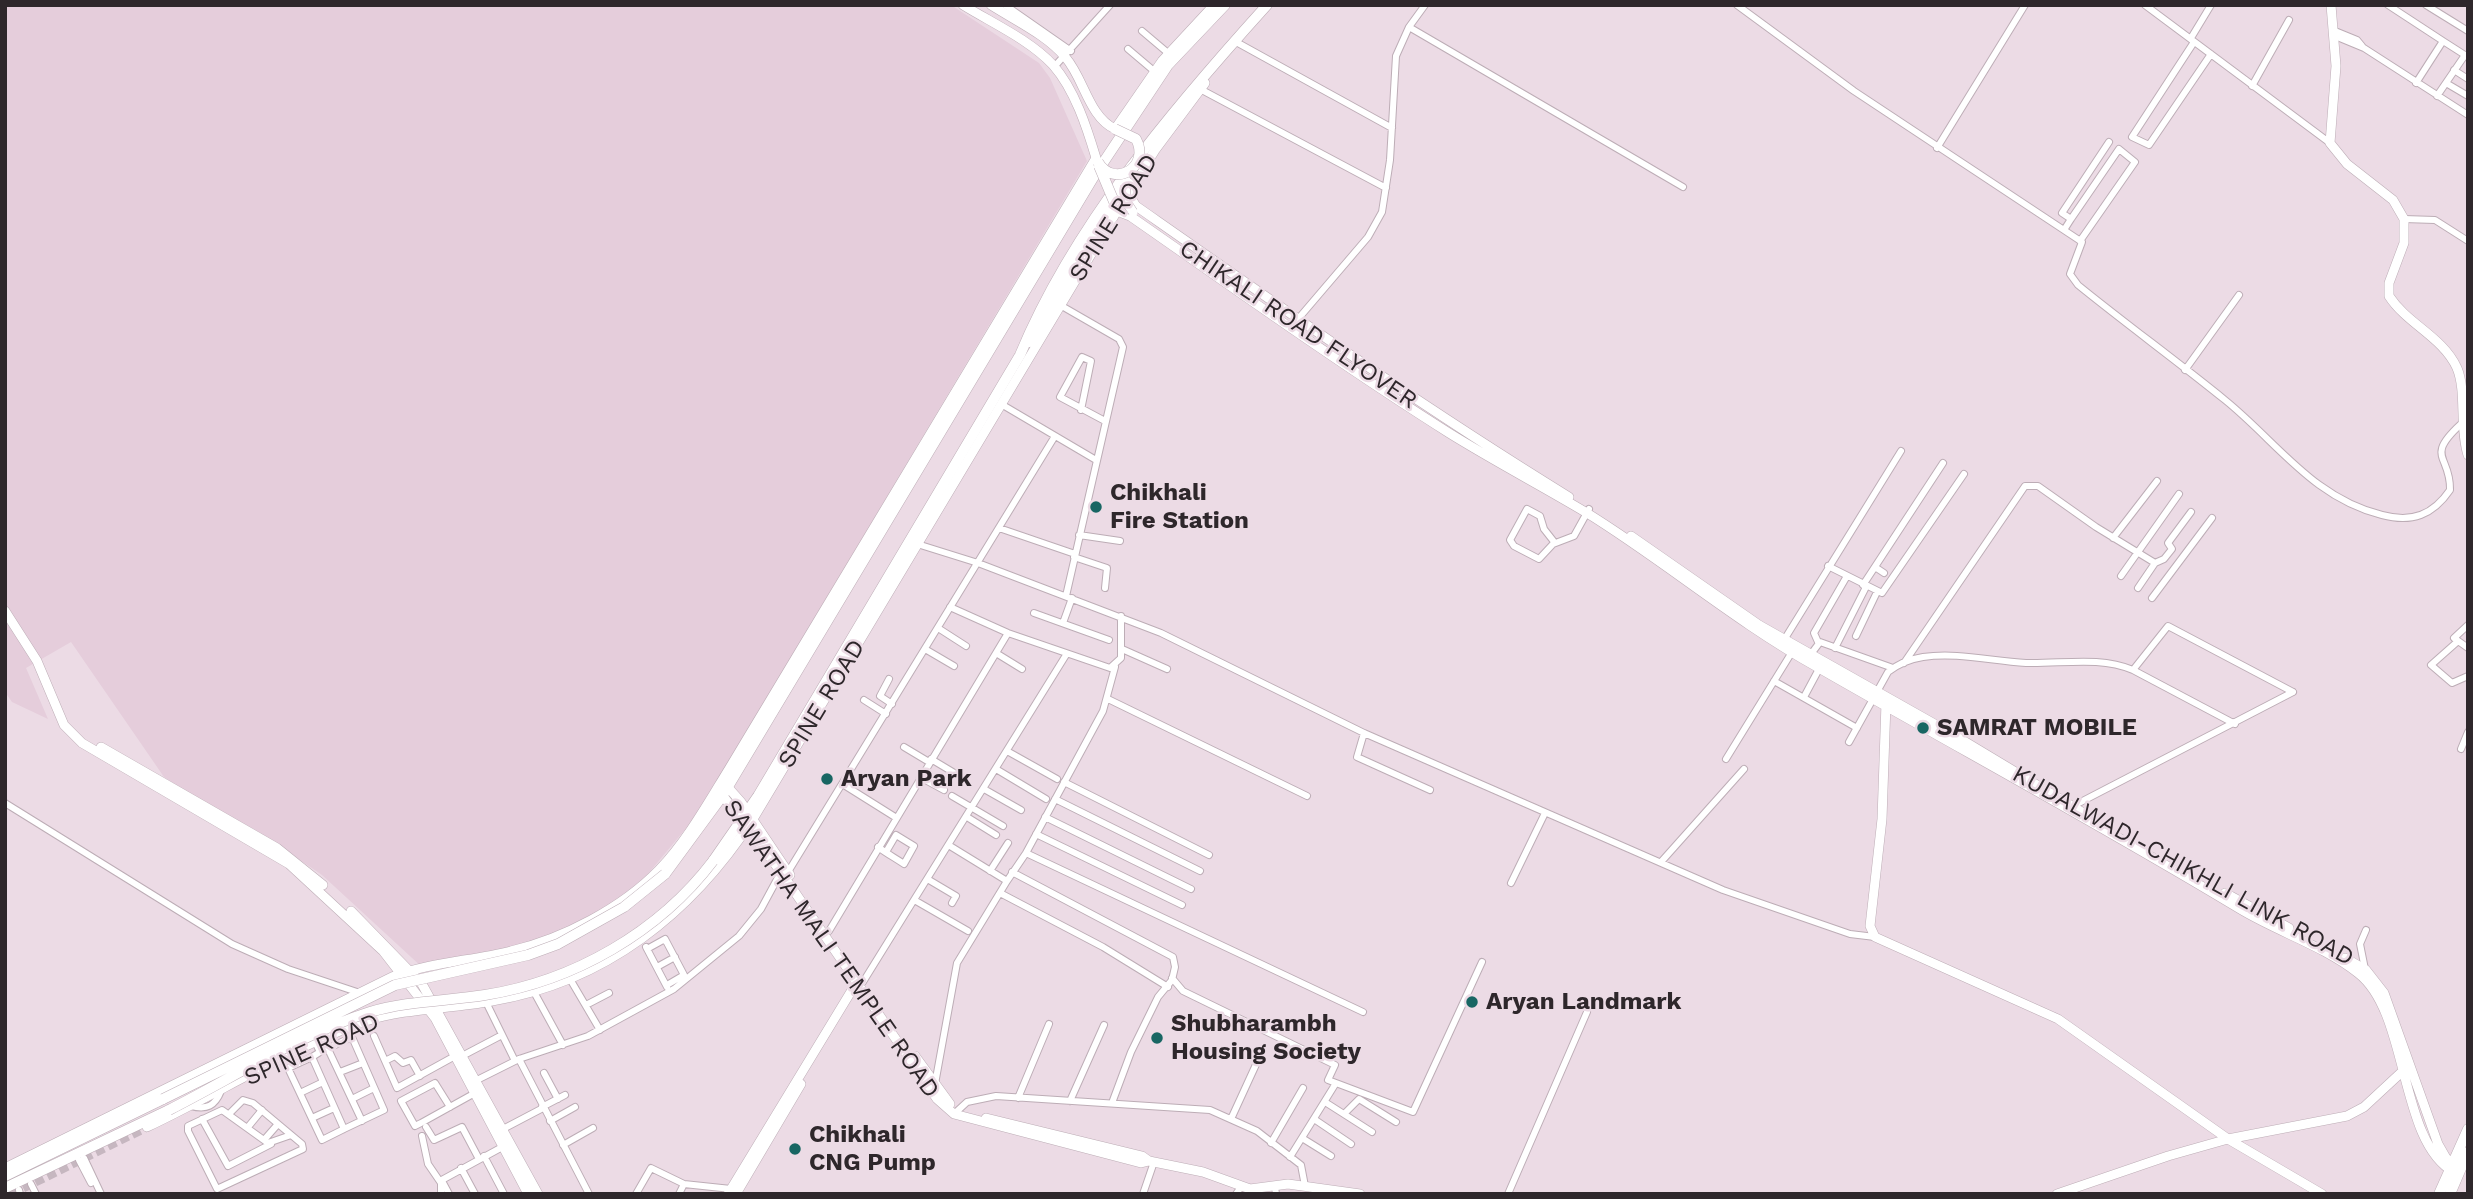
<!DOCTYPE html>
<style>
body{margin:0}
#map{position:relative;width:2473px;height:1199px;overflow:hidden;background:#ecdbe5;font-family:"Work Sans",sans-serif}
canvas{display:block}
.frame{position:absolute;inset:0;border:7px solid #2e272b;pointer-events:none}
</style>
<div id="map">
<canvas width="2473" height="1199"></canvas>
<div class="frame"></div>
</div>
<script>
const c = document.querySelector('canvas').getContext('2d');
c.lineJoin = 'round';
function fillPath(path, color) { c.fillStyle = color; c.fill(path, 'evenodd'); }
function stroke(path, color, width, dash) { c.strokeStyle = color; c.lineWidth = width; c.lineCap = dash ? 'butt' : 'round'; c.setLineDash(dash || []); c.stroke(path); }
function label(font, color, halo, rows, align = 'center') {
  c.font = font + ' "Work Sans",sans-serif'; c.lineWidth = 5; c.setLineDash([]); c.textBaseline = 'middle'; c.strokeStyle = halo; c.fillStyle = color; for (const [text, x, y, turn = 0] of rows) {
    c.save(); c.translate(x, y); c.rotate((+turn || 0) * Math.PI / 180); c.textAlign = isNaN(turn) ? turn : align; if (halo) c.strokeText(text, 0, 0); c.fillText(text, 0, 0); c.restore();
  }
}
const built = new Path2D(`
 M5 5H951L1039 63 1050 78 1087 161 697 815 638 886 556 938 424 969 322 875 254 829 213 809 164 777 71 642 26 668 48 719 12 702 5 692Z`);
const secondaryTunnel = new Path2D(`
 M11 1194 147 1127`);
const street = new Path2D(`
 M1005 5 1071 51
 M1737 5 1854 91 2082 242 2070 274 2078 285C2126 324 2177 361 2225 400 2277 442 2313 498 2382 515 2412 523 2433 515 2450 490 2451 455 2424 458 2461 424
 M2145 5 2330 143
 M2388 5 2443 41
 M2426 5 2468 31
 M1409 27 1683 187
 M1142 31 1168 53
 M2335 31 2357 40 2362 46
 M2335 36 2364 48 2468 115
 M2191 38 2211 5
 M2194 42 2132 137 2149 145 2211 54
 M1238 43 1392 128
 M1128 49 1154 71
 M1054 67 1110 5
 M2454 70 2468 79
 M2416 83 2443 41 2468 57
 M2446 83 2468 96
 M2252 86 2289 20
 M1200 89 1386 188
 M2437 96 2465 55
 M1937 148 2025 5
 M2071 219 2119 149 2135 162 2080 241
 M2404 219 2435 220 2468 241
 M2064 230 2071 219 2062 213 2109 142
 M1060 305 1119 339 1123 347 1066 596
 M1298 319 1368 237 1382 212 1390 160 1396 56 1409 27 1425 5
 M2185 370 2239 295
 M1001 404 1096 460
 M1081 410 1091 361 1082 357 1060 397 1105 421
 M999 528 1075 554
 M1079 535 1120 541
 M2113 538 2157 481
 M914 543 978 563 1161 633 1364 733 1723 890 1850 934 1875 937
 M1555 543 1544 529 1540 516 1527 509 1510 540 1514 546 1539 559 1553 544 1574 536 1589 509
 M1074 557 1107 568 1105 588
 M1828 566 1882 593 1964 474
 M1875 567 1884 573
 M2121 576 2179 494
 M1863 585 1943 463
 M2138 588 2155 563 2164 559 2172 549 2168 543 2191 512
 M2152 598 2212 518
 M950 607 1008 633 1110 668 1121 658V616
 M1034 613 1109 640
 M1063 623 1072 598
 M2468 625 2454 638 2468 648
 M938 628 966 646
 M1856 636 1877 592
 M1784 640 1901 451
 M1818 642 1814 633 1847 576
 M2457 642 2431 665 2452 683 2468 676
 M1835 648 1866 587
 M925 649 954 666
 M1122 649 1167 669
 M996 653 1022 669
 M1811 654 1820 642 1893 668
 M1904 663 2025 486H2038L2096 527 2155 563
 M889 679 880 696 892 704
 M1774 681 1857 728
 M1804 697 1819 669
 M1108 699 1307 796
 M864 700 886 714
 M2235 724 2133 670 2168 626 2293 692
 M1364 733 1357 757 1430 790
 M1849 742 1888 672C1898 664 1910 659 1923 657 1957 652 1991 661 2026 663 2063 664 2099 656 2133 670
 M904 747 929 762
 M2461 749 2468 732
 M1007 751 1057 779
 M931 759 956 774
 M1726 759 1792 652
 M996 769 1046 799
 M920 777 944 790
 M1064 782 1209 855
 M844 785 895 817
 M984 789 1021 810
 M952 796 1003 826
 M1055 799 1200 871
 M5 803 232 944 288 969 360 993
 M2073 806 2293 692
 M967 817 996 835
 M1045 817 1191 889
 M1036 834 1182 905
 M950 846 1007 881 1026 853 1103 711 1115 667
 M878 847C886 853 895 858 904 864L914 846 896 835 886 852
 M1026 853 1363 1012
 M1661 862 1744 769
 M990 871 1008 843
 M788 872 1055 436
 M1012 872 1173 957 1175 967 1172 980 1158 997 1131 1052 1112 1103
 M929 880 956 896 952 903
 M1511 883 1545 813
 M1000 893 1103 947 1168 987
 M916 901 968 931
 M829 931 1008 633
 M646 947 667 987
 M647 949 665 939 684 975 667 985
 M657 967 675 957
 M2365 969 2360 944 2366 930
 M1172 978 1183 991 1335 1065 1328 1080 1336 1083 1290 1157
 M570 979 600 1030
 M863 982 1066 655
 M534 992 563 1045
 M486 1002 515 1061
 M586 1005 609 993
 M374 1036 397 1088 455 1056
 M316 1044 320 1052 312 1057 344 1129 384 1110 352 1037 329 1048
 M328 1049 362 1121
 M464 1055 502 1035
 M312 1057 288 1068 322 1140 344 1129
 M519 1059 589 1194
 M385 1061 395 1056 403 1063 411 1060 420 1076
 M340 1072 363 1063
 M544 1073 558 1099
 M477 1080 519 1059 588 1036 674 989 739 936 761 909 781 872
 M1336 1083 1413 1112 1482 962
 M935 1084 957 963 1007 881
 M300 1093 323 1082
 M1018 1098 1049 1024
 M352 1099 374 1088
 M1070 1101 1104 1025
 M1325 1102 1372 1132
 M191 1106C207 1110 215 1106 221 1091
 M450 1107 435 1083 401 1101 415 1126 421 1123 475 1093
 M542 1107 565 1095
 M230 1113 243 1100 253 1103 302 1144 303 1149 217 1189 188 1131V1126L222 1110 268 1143 291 1135
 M954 1114 967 1102 996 1096 1210 1110 1257 1131 1301 1165 1305 1186
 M1344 1114 1359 1099 1396 1122
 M312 1118 334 1108
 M202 1119 228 1166 271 1144
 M1231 1119 1259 1058
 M1314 1119 1351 1144
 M550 1121 575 1107
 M248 1127 262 1110
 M426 1127 434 1140 462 1127 479 1159
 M503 1129 543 1108
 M422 1136 428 1164 441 1183V1194
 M1302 1138 1331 1156
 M264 1140 278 1124
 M1271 1143 1303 1088
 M563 1145 593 1128
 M484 1156 504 1194
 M84 1158 101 1194
 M79 1160 91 1183
 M461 1168 475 1194
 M440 1181 506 1145
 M442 1181 449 1194
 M31 1184 36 1194
 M1275 1187 1276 1194
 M19 1190 20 1194
 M636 1194 651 1168 684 1184 731 1189
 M679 1194 684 1184
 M1143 1194 1154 1162
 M1236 1194 1241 1187
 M1508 1194 1587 1012`);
const secondary = new Path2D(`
 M991 5C1016 21 1047 35 1066 58 1084 79 1089 117 1115 129L1162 61 1214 5
 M2331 5 2336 66 2330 143 2347 164 2393 200 2404 219V243L2389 283V296C2407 324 2443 337 2457 368 2467 392 2459 427 2468 455
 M1128 193 1136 206C1279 306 1421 406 1569 497
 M1117 211 1130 216C1235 289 1340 364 1449 433 1494 461 1542 486 1587 513 1666 562 1736 622 1817 667 1958 748 2101 825 2240 909 2278 932 2324 946 2358 973 2410 1013 2398 1141 2454 1172
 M1631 536 1759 625 1954 735 2082 812
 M5 611 37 661 64 725 82 743 289 864 383 951 435 1018 528 1194
 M1886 703 1882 819 1870 926 1875 937 2058 1019 2228 1139 2322 1194
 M101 747 277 848 323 885
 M725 784 741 802 790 875
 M720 792 781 872 937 1099 954 1114 1141 1163 1149 1161 1203 1172 1250 1189 1288 1184 1360 1194
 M2225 893 2289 928
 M351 911 422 984 538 1194
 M2345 958 2366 970 2384 993 2438 1144 2446 1158 2457 1167
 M915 1056 950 1104
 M986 1118 1142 1156 1149 1161
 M147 1127C217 1094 294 1046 366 1021 406 1008 451 1009 492 1001 605 982 691 914 753 819L1117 211 1155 150 1205 83
 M5 1168 392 977C430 962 472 961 511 951 563 939 622 908 659 870 687 841 708 803 729 769L1096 158C1087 128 1075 90 1053 65 1030 40 992 23 963 5
 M728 1194 858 980
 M736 1194 801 1084
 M2057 1194 2168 1156 2228 1139 2347 1116 2364 1107 2405 1069`);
const primary = new Path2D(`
 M1030 342 1127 182
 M713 861 758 796 1020 355C1074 225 1173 109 1267 5
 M665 874 723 795 1093 178 1168 65 1225 5
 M5 1176 163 1099
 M5 1188 169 1110
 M2439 1194 2468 1129
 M2450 1194 2468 1152`);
const secondaryBridge = new Path2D(`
 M1125 185 1127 203 1133 212`);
const primaryBridge = new Path2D(`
 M1098 162C1114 189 1151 167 1136 139L1115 129
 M1099 166 1115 204
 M163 1099 395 985 528 955 558 944 624 907 665 874
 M169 1110C232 1078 303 1033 370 1012 406 1001 448 1001 485 995 574 981 659 932 713 861`);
const markers = [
 [1096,507,7,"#186663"],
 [1923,728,7,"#186663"],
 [827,779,7,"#186663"],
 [1472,1002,7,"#186663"],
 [1157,1038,7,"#186663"],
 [795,1149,7,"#186663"]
];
const streetNames = [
 ["SPINE ROAD",1114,218,-58],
 ["CHIKALI ROAD FLYOVER",1298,325,34],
 ["SPINE ROAD",822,704,-59],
 ["KUDALWADI-CHIKHLI LINK ROAD",2183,866,29],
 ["SAWATHA MALI TEMPLE ROAD",831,949,55],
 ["SPINE ROAD",312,1050,-24]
];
const poiNames = [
 ["Chikhali",1110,493],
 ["Fire Station",1110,521],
 ["SAMRAT MOBILE",1937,728],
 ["Aryan Park",841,779],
 ["Aryan Landmark",1486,1002],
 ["Shubharambh",1171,1024],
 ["Housing Society",1171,1052],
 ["Chikhali",809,1135],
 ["CNG Pump",809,1163]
];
fillPath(built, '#e5cddb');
stroke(secondaryTunnel, '#c6b7c0', 9, [9, 4.5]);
stroke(street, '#bdadb6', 8);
stroke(secondary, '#bdadb6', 10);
stroke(primary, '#bdadb6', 11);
stroke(street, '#fff', 6);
stroke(secondary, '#fff', 9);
stroke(primary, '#fff', 10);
stroke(secondaryBridge, '#bdadb6', 10, []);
stroke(primaryBridge, '#bdadb6', 11, []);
stroke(secondaryBridge, '#fff', 9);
stroke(primaryBridge, '#fff', 10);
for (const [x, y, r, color] of markers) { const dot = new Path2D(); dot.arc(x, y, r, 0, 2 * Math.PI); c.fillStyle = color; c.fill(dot); stroke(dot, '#ecdbe5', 2.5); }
label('24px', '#2e272b', '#ecdbe5', streetNames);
label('bold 24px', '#2e272b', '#ecdbe5', poiNames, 'left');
</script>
